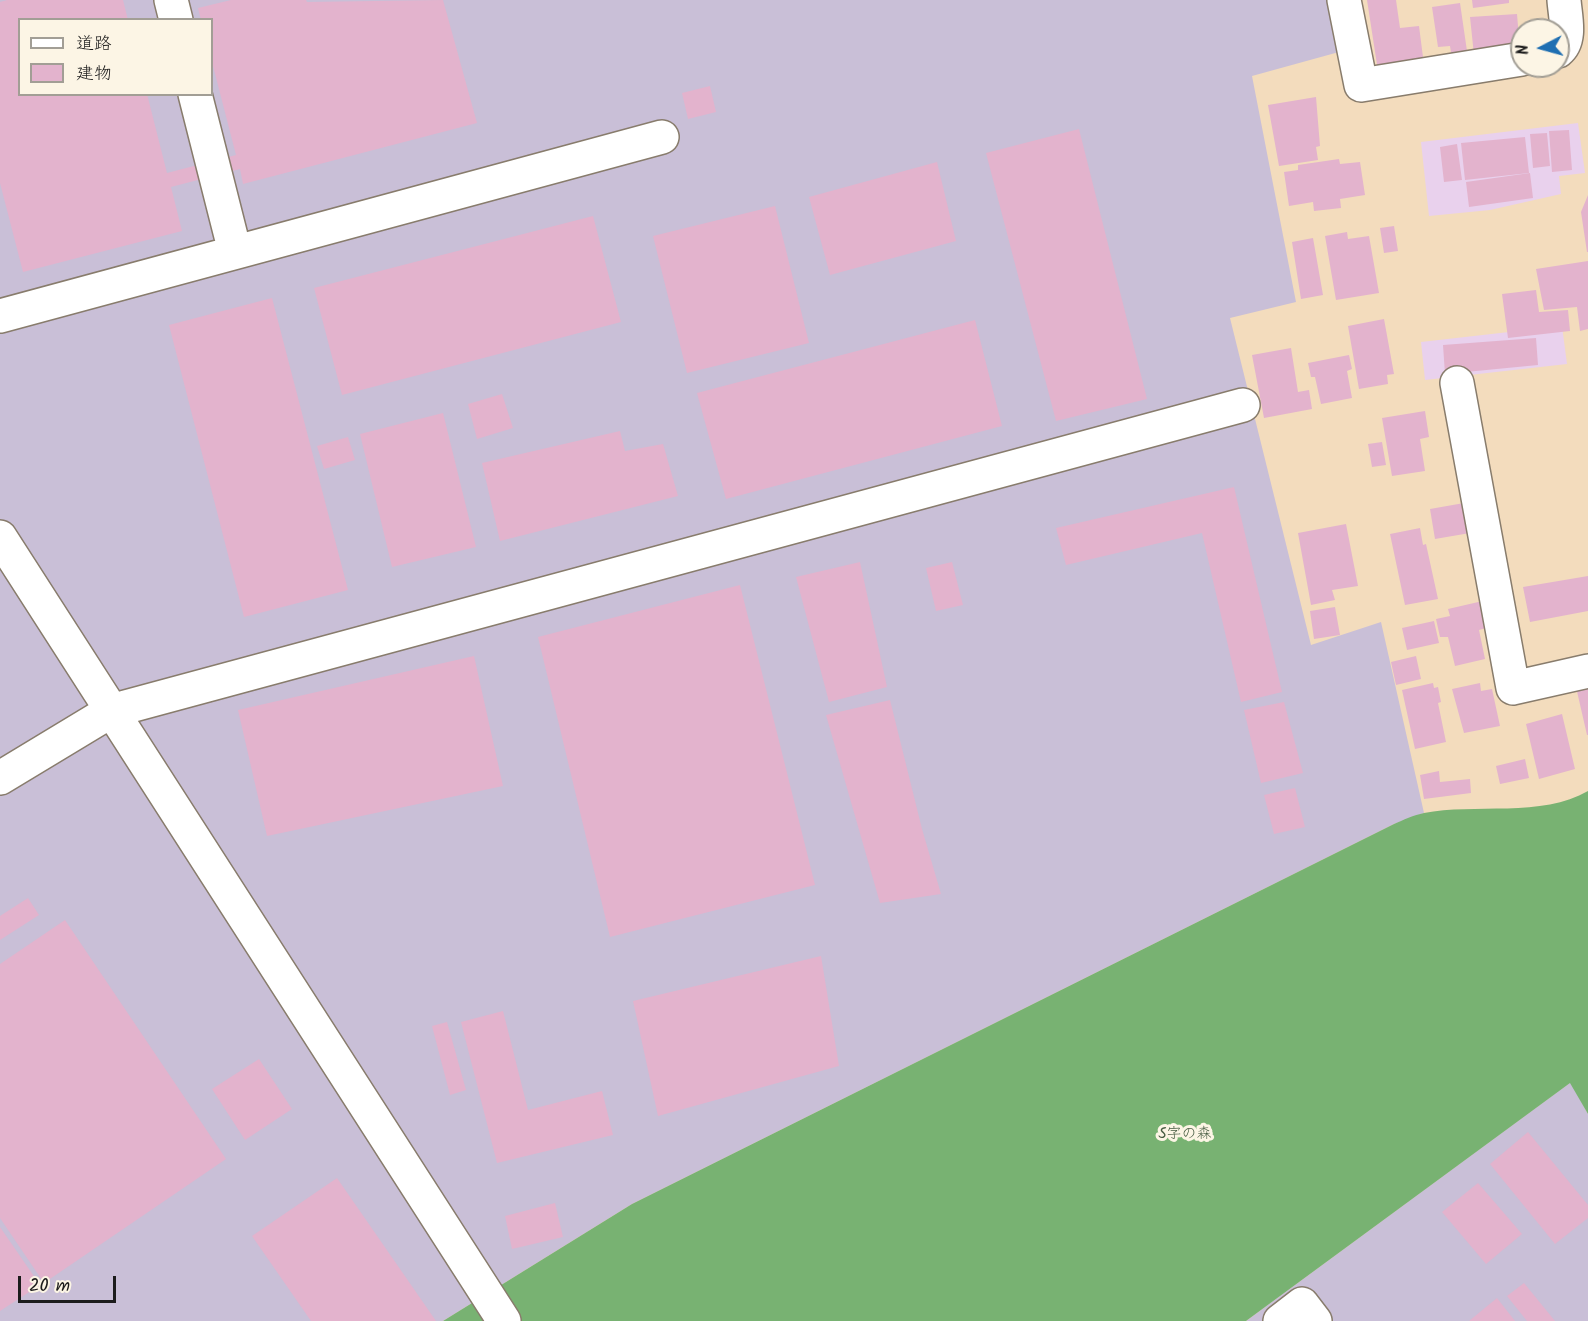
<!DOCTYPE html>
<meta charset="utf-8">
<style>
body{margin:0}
#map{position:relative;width:1588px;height:1321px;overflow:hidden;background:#f3dcbd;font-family:Kalam,"Klee One",sans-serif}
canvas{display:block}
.legend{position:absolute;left:18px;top:18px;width:195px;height:78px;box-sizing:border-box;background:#fcf5e5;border:2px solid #a29e95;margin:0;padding:8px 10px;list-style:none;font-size:18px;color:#1c1c1c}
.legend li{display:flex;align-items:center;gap:12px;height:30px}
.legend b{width:30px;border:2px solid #a29e95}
.north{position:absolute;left:1510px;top:18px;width:60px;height:60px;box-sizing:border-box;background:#fcf5e5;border:2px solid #a29e95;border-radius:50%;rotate:264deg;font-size:16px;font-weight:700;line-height:24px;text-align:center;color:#1c1c1c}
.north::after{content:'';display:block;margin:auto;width:21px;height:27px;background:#1f6fb2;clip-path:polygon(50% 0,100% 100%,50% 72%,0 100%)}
.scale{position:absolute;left:18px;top:1276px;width:98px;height:27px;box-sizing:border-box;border:3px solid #1c1c1c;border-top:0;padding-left:8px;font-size:18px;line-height:21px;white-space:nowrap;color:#1c1c1c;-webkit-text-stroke:4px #fcf5e5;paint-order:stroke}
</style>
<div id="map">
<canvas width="1588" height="1321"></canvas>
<ul class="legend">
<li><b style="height:8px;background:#fff"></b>道路</li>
<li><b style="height:16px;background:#e3b3cd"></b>建物</li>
</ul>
<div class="north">N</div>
<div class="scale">20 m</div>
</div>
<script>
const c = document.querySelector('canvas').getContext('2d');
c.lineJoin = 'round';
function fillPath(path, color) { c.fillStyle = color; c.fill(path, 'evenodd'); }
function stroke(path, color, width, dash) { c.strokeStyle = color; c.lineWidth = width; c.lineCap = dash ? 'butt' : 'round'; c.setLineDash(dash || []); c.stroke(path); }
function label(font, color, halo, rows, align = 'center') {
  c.font = font + ' Kalam,"Klee One",sans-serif'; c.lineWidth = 6; c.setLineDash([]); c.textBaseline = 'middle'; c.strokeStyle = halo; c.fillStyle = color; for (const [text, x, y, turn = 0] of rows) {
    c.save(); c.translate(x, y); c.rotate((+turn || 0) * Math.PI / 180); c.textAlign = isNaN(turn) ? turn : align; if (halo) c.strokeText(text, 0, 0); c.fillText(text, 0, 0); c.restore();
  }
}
const built = new Path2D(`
 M1578 123 1585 173 1559 176 1561 194 1490 210 1429 216 1421 142Z
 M1562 326 1567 364 1425 380 1421 342Z`);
const industrial = new Path2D(`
 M0 0H1327L1339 52 1252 76 1296 302 1230 318 1311 645 1381 622 1424 813 1394 824 632 1204 443 1321H0ZM20 20H212V94H20Z
 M1571 1082 1588 1114V1321H1246Z`);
const forest = new Path2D(`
 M1588 791V1114L1570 1083 1246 1321H443L632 1204 1394 824C1403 820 1414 815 1424 813 1474 803 1542 818 1588 791Z`);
const building = new Path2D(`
 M7 0H123L128 20H20V94H147L167 173 236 155 212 62V20H201L198 8 231 0H306L307 2 443 0 477 123 243 184 240 169 171 187 182 231 23 272 0 183V2Z
 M1367 0H1396L1400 28 1419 26 1424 65 1378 71Z
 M1472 0H1509V3L1473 8Z
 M1460 3 1468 58 1452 59 1450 46 1438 47 1432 7Z
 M1517 14 1520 50 1474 55 1470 17Z
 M710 86 716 112 688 119 682 93Z
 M1316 97 1320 146 1316 147 1318 160 1279 166 1268 105Z
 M1079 129 1147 399 1056 421 986 153Z
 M1569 130 1572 170 1552 172 1549 131Z
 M1547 133 1550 166 1533 168 1530 134Z
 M1525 137 1529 173 1465 180 1461 143Z
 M1457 144 1462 180 1444 182 1440 147Z
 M1339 159 1340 164 1360 162 1365 195 1340 199 1341 208 1314 211 1313 202 1289 206 1284 172 1298 170V165Z
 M937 162 956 241 830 275 809 197Z
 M1530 173 1533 198 1469 207 1466 182Z
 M1588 195V252H1587L1581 212Z
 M775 206 809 343 687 373 653 236Z
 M593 216 621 322 342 395 314 288Z
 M1394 226 1398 251 1384 253 1380 228Z
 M1347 232 1348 239 1369 236 1379 293 1336 300 1325 236Z
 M1313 238 1323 295 1301 299 1292 242Z
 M1588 261V329L1580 331 1577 307 1544 310 1536 269Z
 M1536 290 1539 312 1568 310 1570 331 1508 338 1502 294Z
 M272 298 348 590 244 617 169 325Z
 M1384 319 1394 374 1387 375 1388 384 1359 389 1348 326Z
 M975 320 1002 426 726 499 697 393Z
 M1536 338 1538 365 1445 374 1443 345Z
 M1291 348 1298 392 1309 390 1312 409 1264 418 1252 355Z
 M1349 355 1352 369 1347 371 1352 398 1321 404 1315 377H1311L1308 363Z
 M502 394 513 428 477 439 468 404Z
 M1425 411 1429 437 1420 439 1425 471 1392 476 1382 418Z
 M443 413 476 547 392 567 360 434Z
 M620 431 625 451 663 444 678 496 500 541 482 463Z
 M348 437 355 460 324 469 317 446Z
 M1382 442 1386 465 1372 467 1368 444Z
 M1234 487 1282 692 1241 702 1202 533 1066 565 1056 528Z
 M1464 503 1470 533 1435 539 1430 509Z
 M1346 524 1358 586 1332 590 1335 600 1311 605 1298 533Z
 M1420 528 1423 545 1426 544 1438 599 1405 605 1390 534Z
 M860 562 887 687 829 702 796 577Z
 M952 562 963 605 936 611 926 568Z
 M1588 576V611L1530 622 1523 587Z
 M740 585 815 885 610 937 538 637Z
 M1487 600 1493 626 1479 630 1485 659 1455 666 1448 637H1440L1436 619 1450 616 1448 609Z
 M1335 607 1340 635 1314 639 1310 611Z
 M1434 621 1439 643 1407 650 1402 628Z
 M474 656 503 786 267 836 238 710Z
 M1416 656 1421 679 1396 685 1391 662Z
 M1433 683 1434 688 1438 687 1441 702 1438 703 1446 742 1415 749 1402 690Z
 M1480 683 1481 691 1492 689 1500 726 1464 733 1452 689Z
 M1588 684V735H1587L1576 687Z
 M890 700 922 829 941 894 880 903 826 715Z
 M1284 702 1303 773 1261 783 1244 710Z
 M1562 714 1575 769 1539 779 1526 724Z
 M1525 759 1529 778 1500 784 1496 766Z
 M1439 771 1440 782 1470 779 1471 793 1424 799 1420 775Z
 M1295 788 1305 827 1274 834 1264 795Z
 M28 898 39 915 0 940V916Z
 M65 920 226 1159 44 1283 0 1218V964Z
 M821 956 839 1066 658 1116 633 1001Z
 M503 1011 528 1110 602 1091 613 1135 497 1163 461 1022Z
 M447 1022 466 1090 450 1095 432 1026Z
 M259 1059 292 1109 245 1140 212 1089Z
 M1528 1132 1588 1205V1218L1555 1244 1490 1164Z
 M337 1178 436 1321H311L252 1236Z
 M1478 1183 1522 1234 1486 1264 1442 1212Z
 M555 1203 563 1237 512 1249 505 1216Z
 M0 1227 40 1285 0 1311Z
 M1524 1283 1555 1321H1527L1507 1296Z
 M1497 1298 1515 1321H1469Z`);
const minor = new Path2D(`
 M171 0 176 20
 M1344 0 1361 85 1522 59
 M1558 51C1572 40 1565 16 1564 0
 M195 94 235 252
 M0 316 662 137
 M1457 383 1513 688 1588 671
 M0 537 504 1321
 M0 778 111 711 1243 405
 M1280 1321 1302 1304 1315 1321`);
const parkNames = [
 ["S字の森",1185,1135]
];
fillPath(built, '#e9d1ed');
fillPath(industrial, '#c9bfd7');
fillPath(forest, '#78b272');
fillPath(building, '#e3b3cd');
stroke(minor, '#887c6c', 36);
stroke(minor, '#fff', 33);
label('15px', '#465b41', '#fcf5e5', parkNames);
</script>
